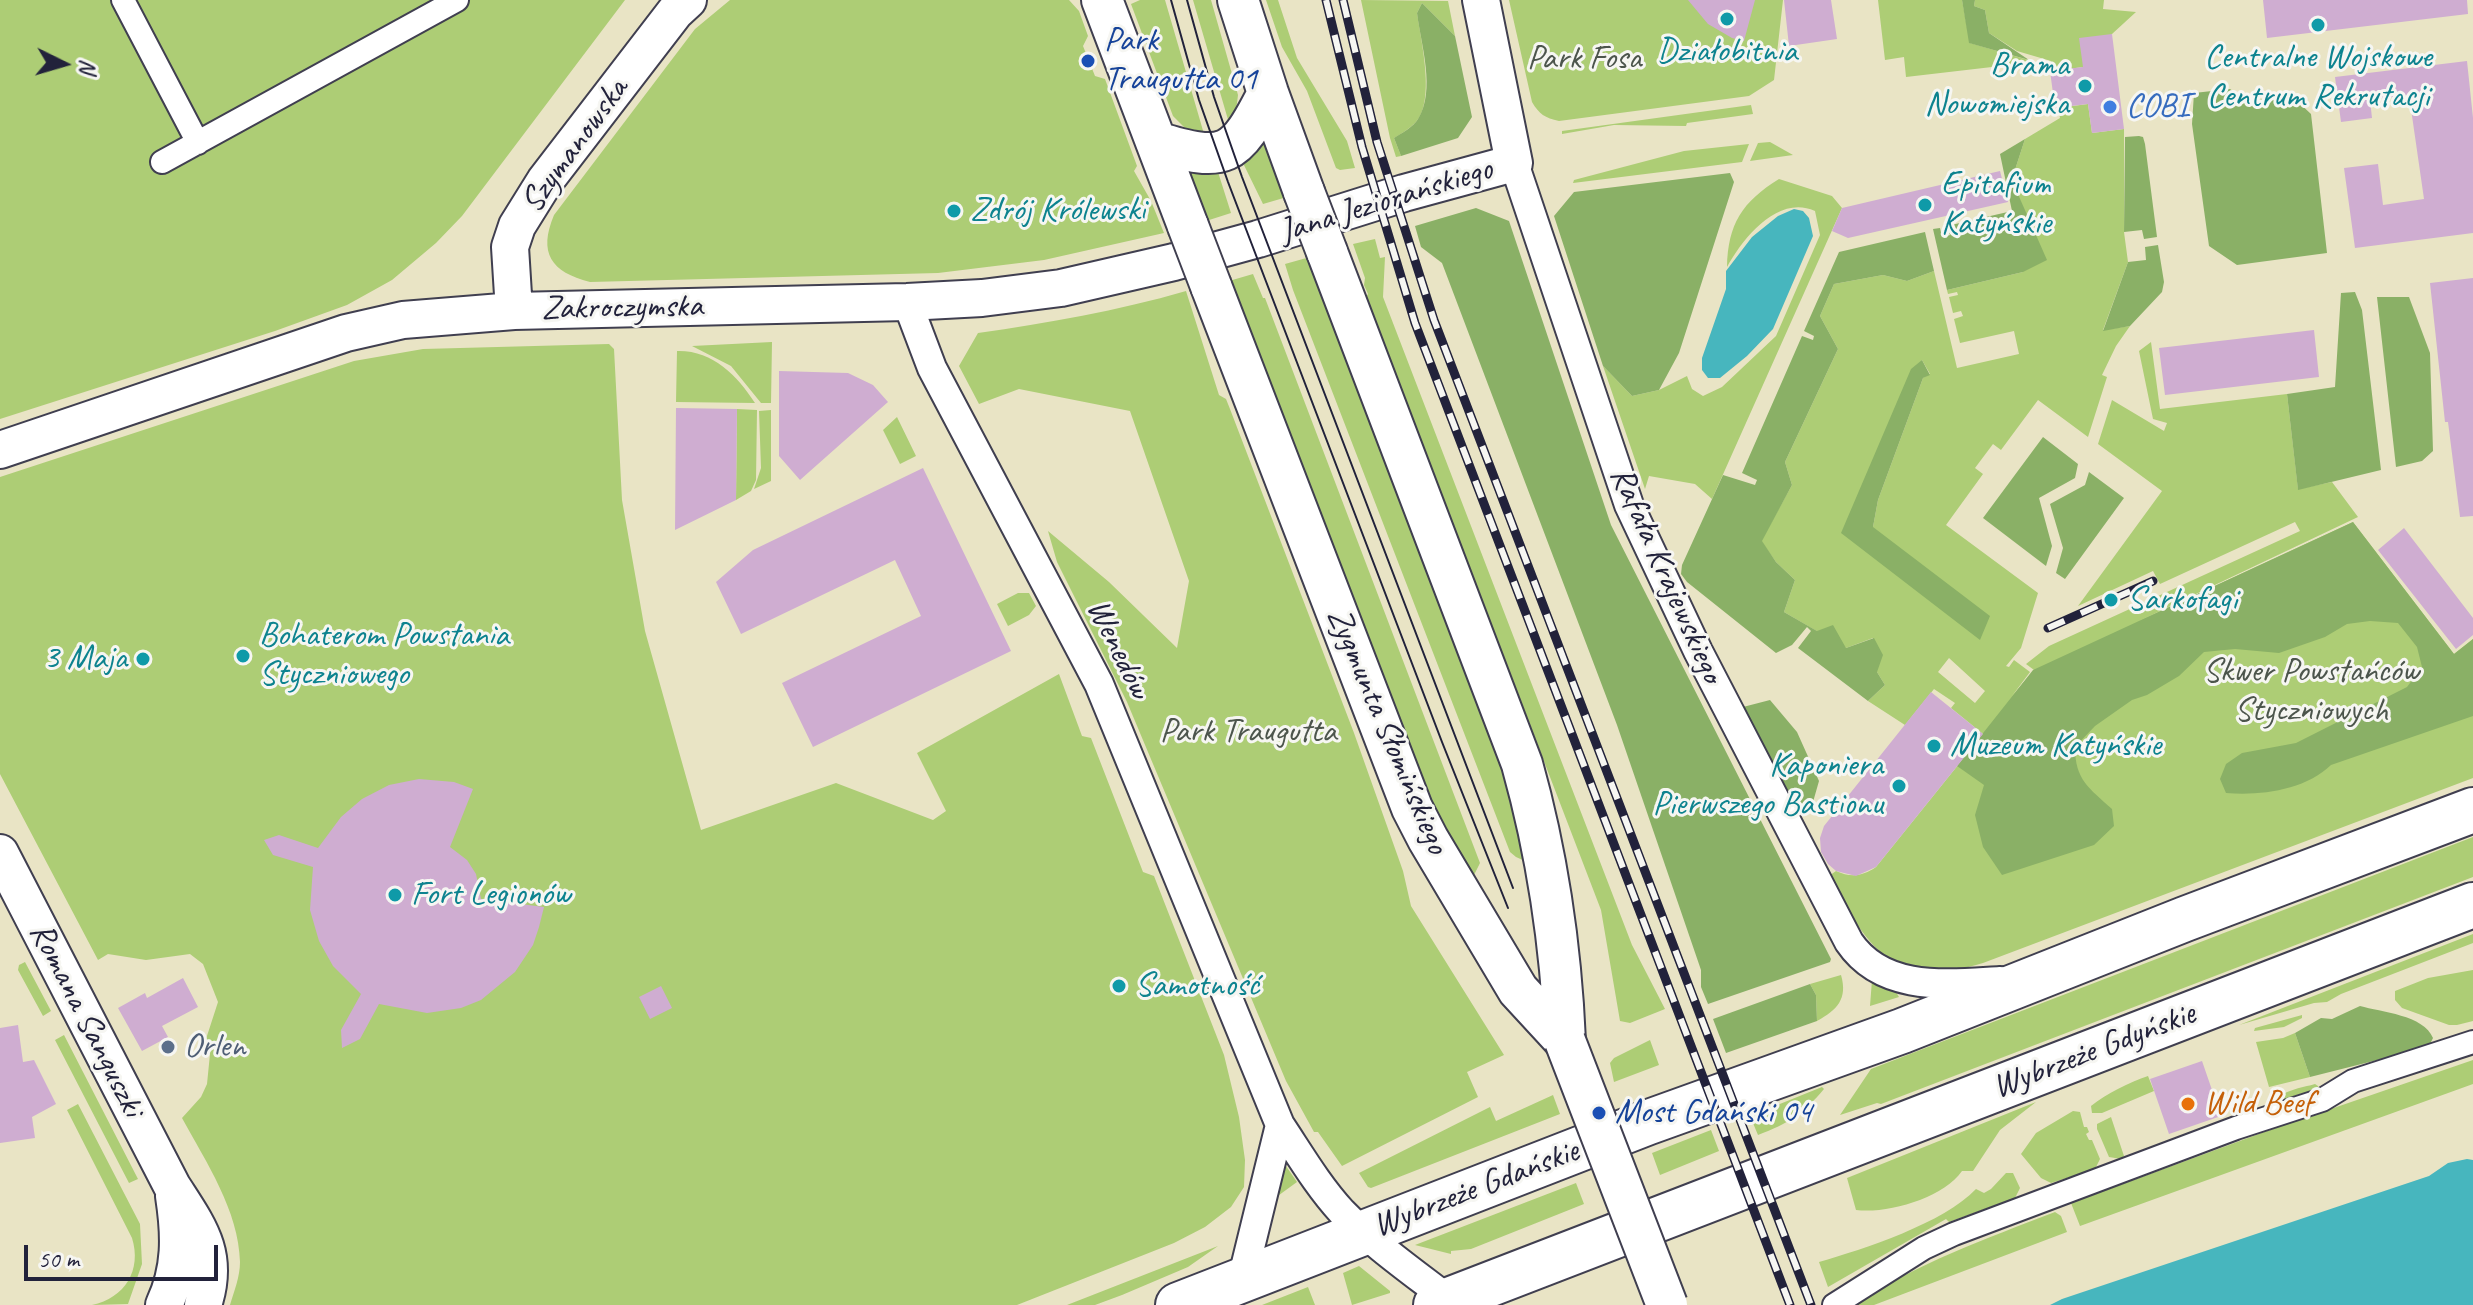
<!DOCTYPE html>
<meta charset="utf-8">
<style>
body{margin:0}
#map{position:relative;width:2473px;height:1305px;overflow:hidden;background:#e9e4c5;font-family:Caveat,sans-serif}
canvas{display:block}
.north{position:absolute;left:24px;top:24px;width:80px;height:80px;-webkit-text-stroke:6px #f6f6f2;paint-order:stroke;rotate:95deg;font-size:22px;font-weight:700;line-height:32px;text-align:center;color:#22223b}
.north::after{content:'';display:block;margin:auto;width:28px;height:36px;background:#22223b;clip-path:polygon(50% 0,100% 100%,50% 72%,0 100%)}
.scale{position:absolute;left:24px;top:1245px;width:194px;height:36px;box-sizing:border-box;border:4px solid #22223b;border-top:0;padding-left:10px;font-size:24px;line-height:28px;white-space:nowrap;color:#22223b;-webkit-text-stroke:6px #f6f6f2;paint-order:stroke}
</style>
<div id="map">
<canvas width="2473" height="1305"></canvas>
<div class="north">N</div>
<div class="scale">50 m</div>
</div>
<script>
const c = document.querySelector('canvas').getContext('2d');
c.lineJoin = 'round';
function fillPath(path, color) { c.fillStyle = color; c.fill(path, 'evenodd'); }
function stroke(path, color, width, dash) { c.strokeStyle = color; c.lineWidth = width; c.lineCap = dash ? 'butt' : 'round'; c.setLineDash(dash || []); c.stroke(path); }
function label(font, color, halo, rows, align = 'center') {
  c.font = font + ' Caveat,sans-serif'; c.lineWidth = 6; c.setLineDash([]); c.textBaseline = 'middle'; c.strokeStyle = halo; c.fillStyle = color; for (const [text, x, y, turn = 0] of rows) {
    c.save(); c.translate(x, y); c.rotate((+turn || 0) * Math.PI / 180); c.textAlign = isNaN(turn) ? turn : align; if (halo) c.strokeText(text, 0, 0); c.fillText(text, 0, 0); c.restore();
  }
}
const green = new Path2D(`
 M0 0H625L462 216 436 243 392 280 347 305 275 331 0 419Z
 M730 0H1069L1079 11 1088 36 1083 46 1095 76 1105 79 1137 166 1134 171 1151 201 1164 233 1044 260 938 273 590 282C551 272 538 253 554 215L695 29Z
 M1140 0H1165L1204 134 1186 129 1173 116 1131 4Z
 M1193 0H1211L1238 95 1236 111 1229 123Z
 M1266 0H1278L1297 58 1347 141 1355 168 1340 170 1336 168 1307 91 1282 47Z
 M1361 0 1448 1 1455 36 1422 3 1417 13C1421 42 1436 101 1415 123 1409 129 1401 134 1394 138L1401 156 1396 157 1390 138Z
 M1509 0H1783L1774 80 1749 96 1559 121C1545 118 1539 114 1532 102Z
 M1878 0H1962L1970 43 2035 62 1906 77 1904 57 1885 60Z
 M1975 0H2104L2103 9 2136 12 2112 34 2083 67 2053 71 2051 61 2017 51 1989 33 1985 10 1974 6Z
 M2088 104 2092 133 2124 129V232L2128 262 2103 330 2130 326 2116 346 2102 375 2107 377 2088 437 2038 400 2001 450 1993 444 1975 468 1983 474 1946 525 2038 593 2021 648 2006 666 2009 667 2014 660 2030 672 2012 696 2034 670 2026 664 2049 646 2300 531 2295 522 2160 584 2153 571 2078 606 2162 491 2098 444 2112 400 2164 431 2167 423 2153 419 2139 351 2151 342 2160 409 2287 394 2298 489 2332 482 2358 517 2139 621 2353 522 2454 654 2473 639V778L1983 963C1893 991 1868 948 1829 876L1836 871C1851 878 1863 876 1876 867L1983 734 1951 708 1955 703 1934 689 1905 725 1868 701 1885 685 1877 672 1873 638 1846 648 1784 612 1795 580 1776 562 1761 541 1792 485 1785 462 1838 349 1820 316 1834 284 1883 275 1907 281 1934 271 1957 368 2019 354 2014 331 1960 343 1954 319 1963 316 1961 311 1953 313 1949 297 1958 295 1957 292 1948 294 1947 290 2023 272 2017 192 2013 176 2025 139 2060 118 2058 108ZM1922 360 1930 374 1923 378 1878 500 1873 527 1842 533ZM1949 658 1985 691 1975 703 1938 672Z
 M1751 105 1753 114 1687 123 1686 126 1614 125 1562 134V131Z
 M1266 140 1287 197 1263 204 1243 163Z
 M1770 142 1793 155 1750 161 1758 143Z
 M1749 144 1742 162 1573 183 1574 180 1684 151Z
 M1186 171 1206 174 1218 172 1231 213 1206 221Z
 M1779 179 1832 196 1842 208 1712 499 1695 484 1649 476 1645 489 1603 366 1632 396 1659 390 1687 376 1692 389 1703 396 1722 387 1776 336 1820 235 1815 211C1778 194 1743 238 1727 267 1728 224 1742 202 1779 179Z
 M1375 239 1380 258 1385 257 1383 297 1632 945 1665 1009 1630 1023 1620 1021 1601 910 1366 297 1368 294 1364 285 1365 278 1353 244Z
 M1310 257 1499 746 1525 861 1516 857 1510 852 1293 290 1285 264Z
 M1253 274 1263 298H1265L1480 863 1473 877 1425 798 1229 281Z
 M1186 291 1219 395 1226 399 1230 409 1354 733 1403 871 1411 906 1504 1055 1467 1072 1478 1097 1342 1166 1318 1132H1314L1286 1081 1127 702 1057 562 1048 531 1109 582 1177 648 1189 581 1130 411 1019 389 979 404 959 366 978 333C1048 323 1117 311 1186 291Z
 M772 342 771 403H761L731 366 692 346Z
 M609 344 614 349 622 500 645 631 701 830 836 783 933 820 946 811 917 753 1059 674 1082 736 1091 738 1143 872 1154 876 1224 1055 1239 1117 1245 1160 1244 1187 1231 1207 1205 1227 1174 1243 1017 1305H230C234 1291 240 1277 240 1262 239 1211 206 1162 182 1118L201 1097 207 1084 210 1054 206 1039 218 1002 203 964 190 954 146 960 108 954 98 960 0 774V477L354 361 423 349Z
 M677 351C712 350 737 375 755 403L676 402Z
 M737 409 757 410 756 480 751 491 736 500Z
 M771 410V481L754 489 761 468 759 411Z
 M897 417 916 456 900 464 883 430Z
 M1018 593H1029L1036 606 1029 615 1008 626 997 604Z
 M2473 837V877L1881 1104 1877 1103 1840 1115 1871 1069Z
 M2473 934V943L2341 994 2327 1002 2314 1003 2239 1025Z
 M25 962 51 1011 43 1016 18 970 19 965Z
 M2473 970V1021L2457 1025H2449L2402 1008 2395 1000V991L2428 978Z
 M1841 975C1848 999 1837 1010 1817 1021L1816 995 1810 984Z
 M1872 980 1896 992 1899 997 1870 1006Z
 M2302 1015V1018L2284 1027 2254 1031 2255 1028Z
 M2295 1033 2310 1077 2269 1087 2256 1042 2283 1038Z
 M64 1035 138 1179 129 1183 55 1040Z
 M1650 1040 1659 1065 1614 1082 1610 1063 1614 1058Z
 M2473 1060V1084L2080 1226 2071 1203 2267 1131Z
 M2148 1076 2154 1091 2102 1113H2092L2091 1106C2106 1094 2130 1082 2148 1076Z
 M2315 1084 2318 1086V1092L2305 1096 2303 1093 2291 1097 2292 1101 2280 1105 2276 1103C2280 1090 2302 1088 2315 1084Z
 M1822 1087 1824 1089C1802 1115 1789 1123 1758 1135L1750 1116Z
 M1553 1095 1560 1114 1371 1188 1368 1187 1359 1173 1490 1107 1496 1121Z
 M2036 1102 2000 1130 1973 1171H1962C1943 1198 1888 1214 1856 1210L1847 1178Z
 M78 1104 140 1224 142 1264 128 1304 92 1305C125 1298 142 1270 132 1238L67 1110Z
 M2073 1111 2080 1112 2084 1127H2087L2089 1132 2086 1134 2089 1140H2092L2100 1159 2095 1169 2051 1183 2041 1178 2021 1154 2036 1133Z
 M2111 1117 2124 1156 2121 1159 2109 1157 2097 1129V1124Z
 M1711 1130 1719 1151 1660 1175 1652 1153Z
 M1279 1156 1297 1182 1275 1198Z
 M2006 1173H2013L2020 1188 2015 1198 1949 1222 1946 1219 1828 1287 1819 1262C1864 1249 1944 1223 1976 1189L1984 1193 1991 1189Z
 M1576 1183 1584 1204 1471 1249 1451 1251V1254L1415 1245Z
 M2055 1212 2061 1216 2067 1232 1874 1305H1853C1916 1264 1985 1239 2055 1212Z
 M1218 1246 1188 1267 1122 1295 1095 1305H1067Z
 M1359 1266 1390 1291V1293L1352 1305 1343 1273Z
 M1308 1287 1315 1305H1262Z`);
const forest = new Path2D(`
 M1962 0H1975L1974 6 1985 10 1989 33 2029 60 1969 43Z
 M1422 3 1455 36 1472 117 1458 138 1401 156 1394 138C1402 133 1413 127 1418 119 1436 90 1421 45 1417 13Z
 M2230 89 2246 100 2295 99 2311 114 2327 253 2237 265 2209 246 2192 124 2194 93Z
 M2139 136 2143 137 2145 144 2157 237 2144 239 2142 230 2124 232 2125 137Z
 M2025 139 2013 176 2017 192 2047 260 2023 272 1947 290 1933 229 1940 228 1942 237 1950 235 1947 226 2012 211 2000 154Z
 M1730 173 1734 182 1679 353 1659 390 1632 396 1603 366 1554 216 1574 192Z
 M1476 208 1509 221 1611 525 1831 959 1830 962 1708 1004 1701 987V970L1617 725 1442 263 1421 247 1415 226Z
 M1925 232 1934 271 1907 281 1883 275 1834 284 1820 316 1838 349 1785 462 1792 485 1762 541 1776 562 1795 580 1784 612 1817 631 1833 625 1846 648 1874 638 1883 655 1877 672 1885 685 1868 701 1798 648 1811 631 1807 627 1792 645 1776 653 1687 582 1681 574 1682 565 1723 475 1755 485 1757 480 1742 473 1802 336 1813 340 1814 336 1804 331 1839 252Z
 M2158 245 2164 282 2162 292 2130 326 2103 331 2128 262 2146 260 2145 247Z
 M2355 292 2362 310 2381 470 2298 490 2287 394 2335 387 2341 293Z
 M2377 297H2409L2430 353 2433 451 2422 461 2396 467Z
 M1922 360 1930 375 1923 378 1878 500 1873 527 1990 616 1980 640 1841 533 1911 369Z
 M2043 437 2078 464 2075 478 2039 498 2052 546 2046 566 1983 518Z
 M2089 472 2124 498 2065 579 2056 573 2063 548 2050 504 2085 485Z
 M2353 522 2454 654 2473 639V716L2331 765C2305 790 2261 796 2226 793L2220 779 2226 764 2242 753 2296 743 2407 687 2422 667 2417 647 2398 623 2370 621 2347 624 2325 637 2279 653 2235 649 2204 652 2179 676 2147 695 2132 700 2095 726 2075 747C2075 780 2089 788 2112 809L2114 826 2094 845 2002 875 1983 847 1975 815 1984 785 1957 766 2033 670Z
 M1770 700 1797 732 1819 781 1813 802 1800 818 1743 707Z
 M1810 984 1816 995 1817 1021 1726 1053 1713 1019Z
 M2360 1006C2381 1012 2424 1015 2433 1038L2430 1044 2405 1053 2310 1077 2295 1033 2321 1018 2332 1019Z`);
const water = new Path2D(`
 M1794 209 1803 211 1809 218 1813 236 1773 329 1747 356 1720 378H1708L1702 370V358L1726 289V271L1752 237 1778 216Z
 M2467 1159 2473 1160V1305H2050L2062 1299 2429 1176 2448 1163Z`);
const building = new Path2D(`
 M1688 0H1755L1744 41 1732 38 1708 24Z
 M1784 0H1831L1837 39 1789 46Z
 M2263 0H2467L2468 14 2267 38Z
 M2112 34 2124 129 2092 133 2088 104 2055 108 2050 71 2083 67 2079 38Z
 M2467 61 2473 118V233L2355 248 2344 168 2378 164 2383 205 2424 199 2409 95 2370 100 2372 118 2341 122 2335 77Z
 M2000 171 2008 202 1848 238 1832 231 1842 208Z
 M2473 278V516L2460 517 2448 422H2445L2430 283Z
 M2314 330 2319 377 2165 395 2159 348Z
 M779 371 848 373 873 385 888 402 800 480 779 456Z
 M676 408 737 409 736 500 675 530Z
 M923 468 1011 651 813 747 782 683 921 616 895 560 741 634 716 582 753 550Z
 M2404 528 2473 618V635L2456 649 2378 550Z
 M1931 692 1983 734 1876 867 1856 876 1836 871 1828 864 1821 852 1820 838 1824 826Z
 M419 779 454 782 473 789 450 847 467 860 476 874 481 899 544 907 539 927 533 945 515 972 481 1000 461 1008 427 1013 379 1004 360 1039 342 1048 341 1030 361 994 333 966 319 941 310 910 313 867 273 855 264 840 279 835 318 848 341 817 362 799 389 785Z
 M183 978 198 1007 162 1026 168 1037 142 1051 118 1008 145 993 147 998Z
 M661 986 672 1008 650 1019 639 997Z
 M18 1025 23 1062 34 1060 56 1104 32 1117 35 1138 0 1143V1028Z
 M2202 1061 2221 1116 2169 1134 2150 1079Z`);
const pedestrian = new Path2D(`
 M123 0 198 143
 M162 162 457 0
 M1834 1305 1924 1248 1954 1234 2236 1128 2322 1100 2353 1081 2473 1042`);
const minor = new Path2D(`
 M1514 163 1629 505 1698 651 1849 942C1883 992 1946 984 2000 981
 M907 302 932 368 1099 684 1280 1125C1300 1155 1318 1186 1342 1212 1374 1245 1413 1272 1449 1300
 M1242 1280 1280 1125`);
const tertiary = new Path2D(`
 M514 311 510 247 517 226 545 181 675 12 688 0
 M0 450 346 333 403 320 514 311 907 302 982 298 1061 288 1174 262 1258 239 1404 193 1514 163 1481 0
 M0 853 172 1186C199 1228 220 1254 203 1305
 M164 1305C181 1269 180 1235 174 1196`);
const secondary = new Path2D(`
 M1102 0 1188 226
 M1238 0 1268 93 1304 192
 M1156 142C1226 163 1235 158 1268 93
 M1327 252 1522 764C1547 853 1561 948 1565 1041
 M1211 286 1412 808 1428 839 1518 990 1565 1041`);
const primary = new Path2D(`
 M1178 1305 1649 1122 1902 1031 2185 919 2473 810
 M1436 1305 2473 905`);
const tram = new Path2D(`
 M1171 0 1199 100 1228 182 1442 742 1508 908
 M1187 0 1214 97 1242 177 1513 888
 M1571 1039 1673 1305`);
const rail = new Path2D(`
 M1326 0 1362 147 1415 323 1790 1305
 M1343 0 1377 142 1434 320 1811 1305
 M2048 628 2153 581`);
const secondaryBridge = new Path2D(`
 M1304 192 1327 252
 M1188 226 1211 286
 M1565 1041 1667 1305`);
const markers = [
 [1727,19,8,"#0f9aa8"],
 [2318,25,8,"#0f9aa8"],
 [1088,61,8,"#1a4fb4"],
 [2085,86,8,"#0f9aa8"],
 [2110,107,8,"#3f7fe0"],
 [1925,205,8,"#0f9aa8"],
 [954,211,8,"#0f9aa8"],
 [2111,600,8,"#0f9aa8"],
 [243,656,8,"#0f9aa8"],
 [143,659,8,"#0f9aa8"],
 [1934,746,8,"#0f9aa8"],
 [1899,786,8,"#0f9aa8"],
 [395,895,8,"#0f9aa8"],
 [1119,986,8,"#0f9aa8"],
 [168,1047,8,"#5c6f8a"],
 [2188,1104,8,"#e8710a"],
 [1599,1113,8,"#1a4fb4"]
];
const transitNames = [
 ["Park",1104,41],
 ["Traugutta 01",1104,80],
 ["Most Gdański 04",1615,1113]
];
const cultureNames = [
 ["Działobitnia",1727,52,"center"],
 ["Centralne Wojskowe",2318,58,"center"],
 ["Centrum Rekrutacji",2318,97,"center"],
 ["Brama",2069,66,"right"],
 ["Nowomiejska",2069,105,"right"],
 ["Epitafium",1941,185],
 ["Katyńskie",1941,224],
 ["Zdrój Królewski",970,211],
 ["Sarkofagi",2127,600],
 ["Bohaterom Powstania",259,636],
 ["Styczniowego",259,675],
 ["3 Maja",127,659,"right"],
 ["Muzeum Katyńskie",1950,746],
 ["Kaponiera",1883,766,"right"],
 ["Pierwszego Bastionu",1883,805,"right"],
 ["Fort Legionów",411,895],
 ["Samotność",1135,986]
];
const parkNames = [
 ["Park Fosa",1584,59],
 ["Skwer Powstańców",2311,672],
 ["Styczniowych",2311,711],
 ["Park Traugutta",1248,732]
];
const shopNames = [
 ["COBI",2126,107]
];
const streetNames = [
 ["Szymanowska",575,146,-54],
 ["Jana Jeziorańskiego",1386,201,-17],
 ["Zakroczymska",622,308,-1],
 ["Rafała Krajewskiego",1666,575,66],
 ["Wenedów",1118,649,64],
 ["Zygmunta Słomińskiego",1387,731,67],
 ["Romana Sanguszki",86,1020,63],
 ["Wybrzeże Gdyńskie",2094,1051,-21],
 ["Wybrzeże Gdańskie",1476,1189,-21]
];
const serviceNames = [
 ["Orlen",184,1047]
];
const foodNames = [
 ["Wild Beef",2204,1104]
];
fillPath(green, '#adcd75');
fillPath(forest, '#8ab066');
fillPath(water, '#47b6be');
fillPath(building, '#cfadd1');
stroke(pedestrian, '#403f50', 26);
stroke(minor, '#403f50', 32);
stroke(tertiary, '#403f50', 40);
stroke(secondary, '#403f50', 44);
stroke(primary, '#403f50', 48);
stroke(pedestrian, '#fff', 22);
stroke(minor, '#fff', 28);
stroke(tertiary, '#fff', 36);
stroke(secondary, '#fff', 40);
stroke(primary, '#fff', 44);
stroke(tram, '#22223b', 2);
stroke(rail, '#22223b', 9);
stroke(rail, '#f6f6f2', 6, [18]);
stroke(secondaryBridge, '#403f50', 44, []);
stroke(secondaryBridge, '#fff', 40);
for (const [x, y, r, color] of markers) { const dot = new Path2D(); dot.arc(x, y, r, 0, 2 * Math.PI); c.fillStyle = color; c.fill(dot); stroke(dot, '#f6f6f2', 3); }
label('34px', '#164399', '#f6f6f2', transitNames, 'left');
label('34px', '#0d838f', '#f6f6f2', cultureNames, 'left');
label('34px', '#4c554c', '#f6f6f2', parkNames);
label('34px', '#366cbe', '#f6f6f2', shopNames, 'left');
label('34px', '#22223b', '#f6f6f2', streetNames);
label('34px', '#4e5e75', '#f6f6f2', serviceNames, 'left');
label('34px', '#c56008', '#f6f6f2', foodNames, 'left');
</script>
